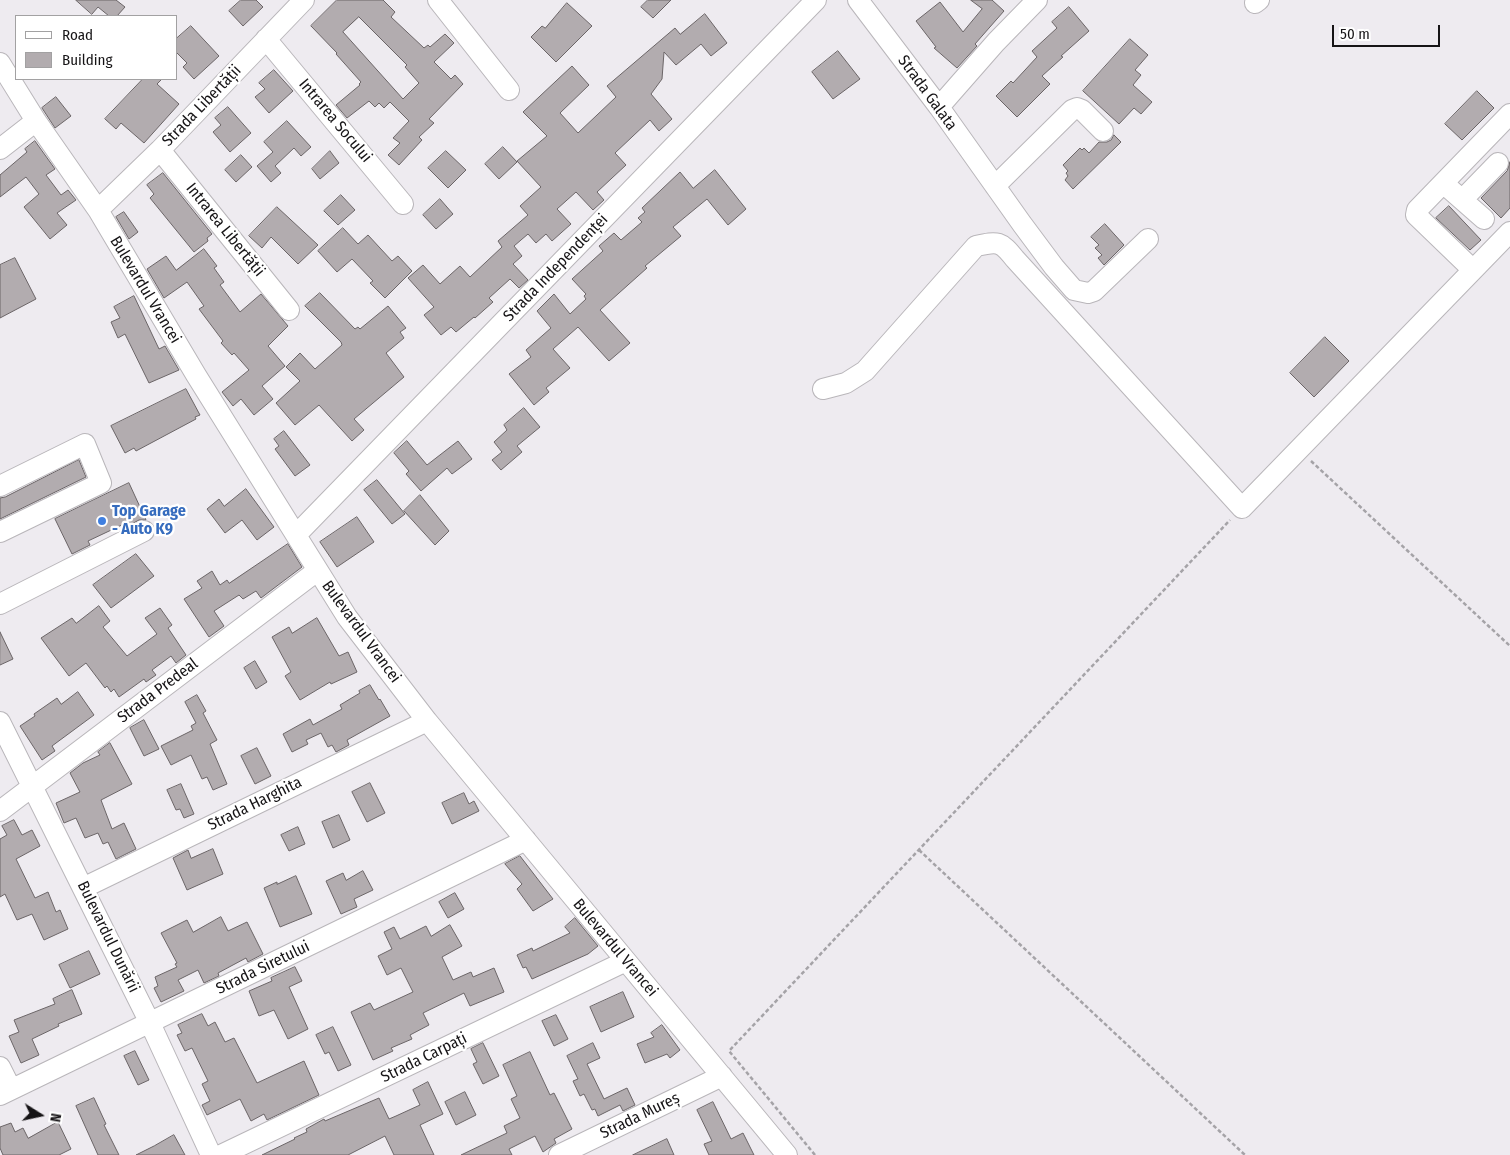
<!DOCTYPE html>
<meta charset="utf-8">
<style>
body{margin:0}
#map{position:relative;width:1510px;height:1155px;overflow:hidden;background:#eeebf0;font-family:"Fira Sans Condensed",sans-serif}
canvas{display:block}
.legend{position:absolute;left:15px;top:15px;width:162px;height:65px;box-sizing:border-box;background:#fff;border:1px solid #a2a1a2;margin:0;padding:6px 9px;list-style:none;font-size:15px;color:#161416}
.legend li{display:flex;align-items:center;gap:10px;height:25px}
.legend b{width:25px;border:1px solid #a2a1a2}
.north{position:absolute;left:15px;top:1090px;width:50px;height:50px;-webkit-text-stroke:4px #fff;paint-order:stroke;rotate:100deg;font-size:14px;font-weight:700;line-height:20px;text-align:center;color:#161416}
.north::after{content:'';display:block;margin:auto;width:18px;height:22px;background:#161416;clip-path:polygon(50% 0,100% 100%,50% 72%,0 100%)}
.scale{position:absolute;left:1332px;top:25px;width:108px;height:22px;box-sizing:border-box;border:2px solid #161416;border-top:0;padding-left:6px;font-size:15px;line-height:18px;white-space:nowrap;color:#161416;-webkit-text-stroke:4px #fff;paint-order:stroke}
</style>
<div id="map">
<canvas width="1510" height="1155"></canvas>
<ul class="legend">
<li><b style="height:6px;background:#fff"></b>Road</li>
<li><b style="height:14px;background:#b2acaf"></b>Building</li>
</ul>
<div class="north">N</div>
<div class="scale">50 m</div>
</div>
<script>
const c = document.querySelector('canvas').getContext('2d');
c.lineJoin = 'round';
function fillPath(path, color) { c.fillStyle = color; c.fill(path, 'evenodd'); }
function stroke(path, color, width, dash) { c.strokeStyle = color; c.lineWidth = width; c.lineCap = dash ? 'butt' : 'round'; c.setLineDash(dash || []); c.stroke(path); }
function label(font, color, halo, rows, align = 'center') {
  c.font = font + ' "Fira Sans Condensed",sans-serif'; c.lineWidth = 4.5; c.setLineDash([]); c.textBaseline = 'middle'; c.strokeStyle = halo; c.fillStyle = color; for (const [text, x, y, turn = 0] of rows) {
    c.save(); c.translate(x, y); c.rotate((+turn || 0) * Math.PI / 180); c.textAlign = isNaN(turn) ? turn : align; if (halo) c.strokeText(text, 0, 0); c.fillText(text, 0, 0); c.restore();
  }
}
const building = new Path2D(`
 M76 0H116L125 7 117 16H109L98 7 92 14Z
 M241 0H256L263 7 243 26 229 11Z
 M337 0H383L395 12 391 17 424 48 428 45 430 47 445 34 454 43 434 62 451 79 455 75 463 84 429 119 434 123 419 137 422 140 399 165 388 155 400 143 393 138 409 121 390 102 384 108 379 103 375 107 369 101 347 118 336 105 360 85 359 84 361 82 336 54 337 53 311 26ZM359 17 407 65 405 67 419 83 403 99 343 32Z
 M648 0H671L653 18 641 7Z
 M971 0H992L1004 11 975 44 977 46 957 68 934 48 936 47 916 21 940 2 963 32 982 9Z
 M567 3 592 26 556 62 531 37 542 26 545 28Z
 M1069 7 1089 31 1061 56 1063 57 1042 76 1050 84 1017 117 996 96 1011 81 1013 83 1037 57 1032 51 1057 28 1052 22Z
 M705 14 727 43 711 56 701 44 676 65 664 52 662 79 651 94 672 119 659 131 650 120 615 153 626 165 597 192 604 200 593 210 576 192 557 209 571 224 552 241 546 234 536 243 528 234 514 246 522 256 513 264 528 280 519 288 510 279 489 298 493 302 475 318 474 317 456 332 451 327 441 335 424 315 434 307 408 278 423 265 440 284 460 266 470 277 502 247 498 241 528 215 520 206 541 187 517 161 547 136 523 112 572 66 589 85 560 113 578 133 616 97 607 86 675 28 680 34Z
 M191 26 219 56 194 79 183 67 187 63 176 52V39Z
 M1130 39 1148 55 1135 70 1141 75 1133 85 1152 102 1141 114 1134 108 1119 124 1083 91Z
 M838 51 860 79 833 99 812 72Z
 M274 70 293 91 269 113 255 97 265 89 259 83Z
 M143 79H162L157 84 179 104 144 143 121 123 116 129 105 119Z
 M1477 91 1494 108 1462 140 1445 124Z
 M56 97 71 116 55 128 42 108Z
 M228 107 251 133 230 152 213 132 221 125 215 118Z
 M287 121 311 147 301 156 294 148 275 166 281 173 271 182 257 166 273 152 264 142Z
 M1114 135 1121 142 1073 189 1065 180 1068 176 1066 173 1068 171 1063 165 1080 148 1082 150 1084 148 1089 153 1099 142H1107L1111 140Z
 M35 141 55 169 46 175 61 195 68 190 76 200 57 213 67 225 50 239 24 207 39 194 26 177 0 197V175L27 152 25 149Z
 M503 147 517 162 499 179 485 164Z
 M330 151 339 163 320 179 312 169Z
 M446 151 466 170 448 188 428 168Z
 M241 155 252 167 236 182 225 170Z
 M1510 162V208L1501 218 1481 198 1507 171Z
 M715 170 746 209 728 225 707 199 673 227 681 236 645 266 647 268 600 310 630 343 609 361 578 327 553 349 570 368 546 388 549 392 534 405 509 374 531 357 526 350 551 328 537 311 554 294 570 314 586 299 584 296 586 294 572 279 603 251 599 246 614 233 621 240 642 222 638 218 645 212 642 208 680 172 693 188Z
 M163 173 212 234 207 238 208 241 194 252 150 198 154 194 147 185Z
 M341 195 355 210 338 225 324 211Z
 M440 199 453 214 436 229 423 215Z
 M1449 206 1481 240 1470 250 1436 218Z
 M277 207 318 245 298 264 271 237 262 248 249 236Z
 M124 212 138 232 129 239 116 217Z
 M1105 224 1124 245 1104 265 1098 258 1102 255 1095 248 1099 245 1091 237Z
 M343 228 358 244 368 235 392 261 398 256 412 271 385 298 370 283 373 281 352 259 337 272 318 251Z
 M204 249 217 266 214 268 224 282 220 285 240 312 261 294 288 326 268 346 285 366 262 386 273 399 254 415 241 399 233 406 222 392 249 370 234 353 232 355 221 343 223 341 199 309 204 306 187 282 164 298 147 269 166 256 176 270Z
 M15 258 36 299 0 318V265Z
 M320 293 355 329 358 327 360 329 388 306 406 328 400 332 404 338 386 353 404 377 354 419 364 430 352 441 319 405 295 425 276 403 300 381 286 367 300 353 315 369 342 345 341 342 305 306Z
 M134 296 159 349 165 346 179 370 149 383 125 334 118 338 111 322 120 318 114 307Z
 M1325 337 1349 361 1314 397 1290 373Z
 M186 389 200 415 195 417 196 419 136 451 134 448 125 453 111 426Z
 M524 408 540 427 517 446 522 452 501 470 492 460 502 452 494 442 507 430 504 425Z
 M284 431 310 465 295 476 275 449 279 446 274 439Z
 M407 441 427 465 458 441 472 459 452 474 447 468 421 491 406 474 409 471 394 453Z
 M79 460 86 477 0 519V498L5 497Z
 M377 480 405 514 392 524 364 490Z
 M129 483 146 520H139L126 527 124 524 88 541 90 545 72 554 55 519Z
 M246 489 274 527 257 540 242 520 225 533 207 509 219 499 224 506Z
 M420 495 449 531 435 545 404 511Z
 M357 517 374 542 337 567 320 542Z
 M288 544 302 567 261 598 256 591 243 599 239 595 214 611 224 626 209 637 184 599 202 588 197 581 212 571 220 585 227 580 229 583Z
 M136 554 154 576 111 608 93 585Z
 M99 606 110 621 103 627 127 656 157 634 145 618 160 608 172 625 168 628 186 655 176 663 171 656 152 670 156 675 146 682 144 679 119 697 114 689 111 692 107 686 105 688 86 663 69 676 41 638 72 618 76 623Z
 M317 618 339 656 348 652 357 672 331 684 330 682 300 700 285 676 291 672 272 637 289 627 292 633Z
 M0 632 13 659 0 665Z
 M255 661 267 682 256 689 244 668Z
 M370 685 379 700 380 699 390 716 347 740 349 745 336 752 332 745 328 747 321 733 306 740 308 744 292 752 283 734 310 719 313 725 342 709 340 705 360 693 359 691Z
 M78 692 94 715 52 746 55 751 42 760 20 726 35 716 34 714 57 698 61 704Z
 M197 695 206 711 203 713 217 740 210 744 227 784 213 790 207 777 202 779 191 755 171 765 161 746 193 730 191 726 196 723 185 702Z
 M144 720 159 749 144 756 130 728Z
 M110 743 132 784 101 800 112 829 124 823 136 849 116 859 108 842 103 844 98 833 85 838 76 818 64 823 56 803 80 792 70 773 83 763 100 755 98 752Z
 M257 748 271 776 255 784 241 756Z
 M370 783 385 813 367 822 352 792Z
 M181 784 194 814 184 818 180 809 176 810 167 790Z
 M464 793 469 804 474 801 479 811 452 824 442 803Z
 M339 815 350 840 333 848 322 822Z
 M14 820 22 835 32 830 40 846 16 859 35 898 48 892 56 912 60 910 68 929 44 940 32 914 17 920 5 894 0 897V839L7 835 2 826Z
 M298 827 305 844 289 851 281 835Z
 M213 849 223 874 187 890 173 858 188 850 191 858Z
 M520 856 553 899 533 911 517 889 522 884 505 864Z
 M363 871 373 890 354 899 357 907 341 914 326 881 343 873 346 880Z
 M296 876 312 914 280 927 264 888 277 882V884Z
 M455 893 464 909 448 918 439 902Z
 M221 917 228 931 247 922 263 954 248 962 246 958 218 973 219 976 204 983 198 970 178 980 184 991 161 1002 154 988 158 986 155 977 177 967 175 964 177 963 161 933 187 920 193 932Z
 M575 918 598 946 588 954 532 979 526 967 523 968 517 955 532 948 533 951 570 933 565 927Z
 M450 925 462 946 442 957 453 980 471 972 473 977 494 968 504 992 470 1006 464 993 423 1013 429 1025 410 1035 412 1039 391 1048 393 1051 373 1060 351 1012 370 1003 374 1010 413 992 401 968 387 975 378 956 392 949 384 932 394 927 400 939 426 926 431 936Z
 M89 951 100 974 70 988 59 965Z
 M295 967 302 981 289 987 308 1029 288 1039 274 1010 259 1016 249 991 272 981 271 978Z
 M72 990 82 1014 58 1024 59 1026 32 1039 39 1055 21 1063 9 1036 19 1032 14 1020 55 1004 53 999Z
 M623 992 634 1017 601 1032 590 1007Z
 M202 1014 208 1026 215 1022 225 1042 234 1038 257 1083 304 1061 319 1095 267 1120 264 1114 251 1121 240 1099 207 1115 202 1105 210 1101 202 1084 208 1081 192 1048 185 1051 177 1035 182 1033 178 1025Z
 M556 1015 568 1039 554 1046 542 1021Z
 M662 1025 680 1050 670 1058 667 1054 645 1063 637 1044 654 1037 651 1033Z
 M333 1027 351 1065 338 1071 329 1052 325 1054 316 1035Z
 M483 1043 499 1076 483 1084 473 1064 477 1062 471 1049Z
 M593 1043 600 1058 587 1064 604 1099 627 1088 635 1105 623 1111 620 1105 598 1116 595 1109 592 1110 584 1094 580 1096 573 1081 578 1079 567 1056Z
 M135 1051 149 1080 138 1085 124 1056Z
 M530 1052 550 1095 554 1093 572 1129 554 1139 556 1143 543 1152 535 1136 509 1149 512 1155H461L507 1133 504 1126 520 1118 511 1099 517 1096 503 1065Z
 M428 1082 443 1114 420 1125 434 1155H394L385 1136 348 1155H262L295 1139 294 1138 307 1132 306 1129 324 1119 325 1121 379 1098 389 1119 396 1116 420 1105 413 1090Z
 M465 1092 476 1115 456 1125 445 1102Z
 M94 1098 106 1124 104 1125 119 1155H98L76 1106Z
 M713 1102 731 1139 743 1133 754 1155H709L704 1144 712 1141 697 1110Z
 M58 1122 71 1149 59 1155H3L0 1148V1127L11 1123 15 1132 23 1128 28 1138Z
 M174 1135 185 1155H136L154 1146Z
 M667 1139 674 1155H633Z`);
const path = new Path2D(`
 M1311 461 1510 646
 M919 850 1245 1155
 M815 1155 729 1051 1230 520`);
const minor = new Path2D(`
 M438 0 509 90
 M858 0 939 107 1022 224 1054 267 1074 290 1088 293 1094 291 1148 239
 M1255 3 1259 0
 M266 39 403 204
 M0 63 36 121 98 210 196 375 347 617 427 721 787 1155
 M939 107 996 42 1037 0
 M0 149 36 121
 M160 150 289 310
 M1443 183 1484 219
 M995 186 1072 110 1077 108 1082 110 1103 131
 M1463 199 1498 163
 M98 210 160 150 304 0
 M1473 270 1416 215 1417 210 1510 114
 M823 389 846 383 865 371 976 246C998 241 1001 241 1015 259L1242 508 1510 232
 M0 486 85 444 101 483 0 532
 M296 535 816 0
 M0 604 144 531
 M0 722 150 1023 211 1155
 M0 811 317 571
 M83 888 427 721
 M0 1067 11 1089
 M0 1095 526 840
 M221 1155 626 961
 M559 1155 722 1076`);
const markers = [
 [102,521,5,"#3f7fe0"]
];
const streetNames = [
 ["Strada Galata",927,93,54],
 ["Strada Libertății",202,106,-46],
 ["Intrarea Socului",335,121,50],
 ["Intrarea Libertății",225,230,51],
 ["Strada Independenței",556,268,-46],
 ["Bulevardul Vrancei",145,290,59],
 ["Bulevardul Vrancei",361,632,54],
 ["Strada Predeal",158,691,-37],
 ["Strada Harghita",255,804,-26],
 ["Bulevardul Dunării",108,937,64],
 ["Bulevardul Vrancei",615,948,50],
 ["Strada Siretului",263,968,-26],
 ["Strada Carpați",424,1058,-26],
 ["Strada Mureș",640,1116,-26]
];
const shopNames = [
 ["Top Garage",112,512],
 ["- Auto K9",112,530]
];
fillPath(building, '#b2acaf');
stroke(building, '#6b6567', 1);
stroke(minor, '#b9b6ba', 22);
stroke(path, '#a5a3a7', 2.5, [4, 2.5]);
stroke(minor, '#fff', 20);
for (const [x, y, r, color] of markers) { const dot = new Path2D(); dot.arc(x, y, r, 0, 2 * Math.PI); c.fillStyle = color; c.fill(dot); stroke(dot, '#fff', 2); }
label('16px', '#161416', '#fff', streetNames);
label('bold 16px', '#366cbe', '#fff', shopNames, 'left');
</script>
